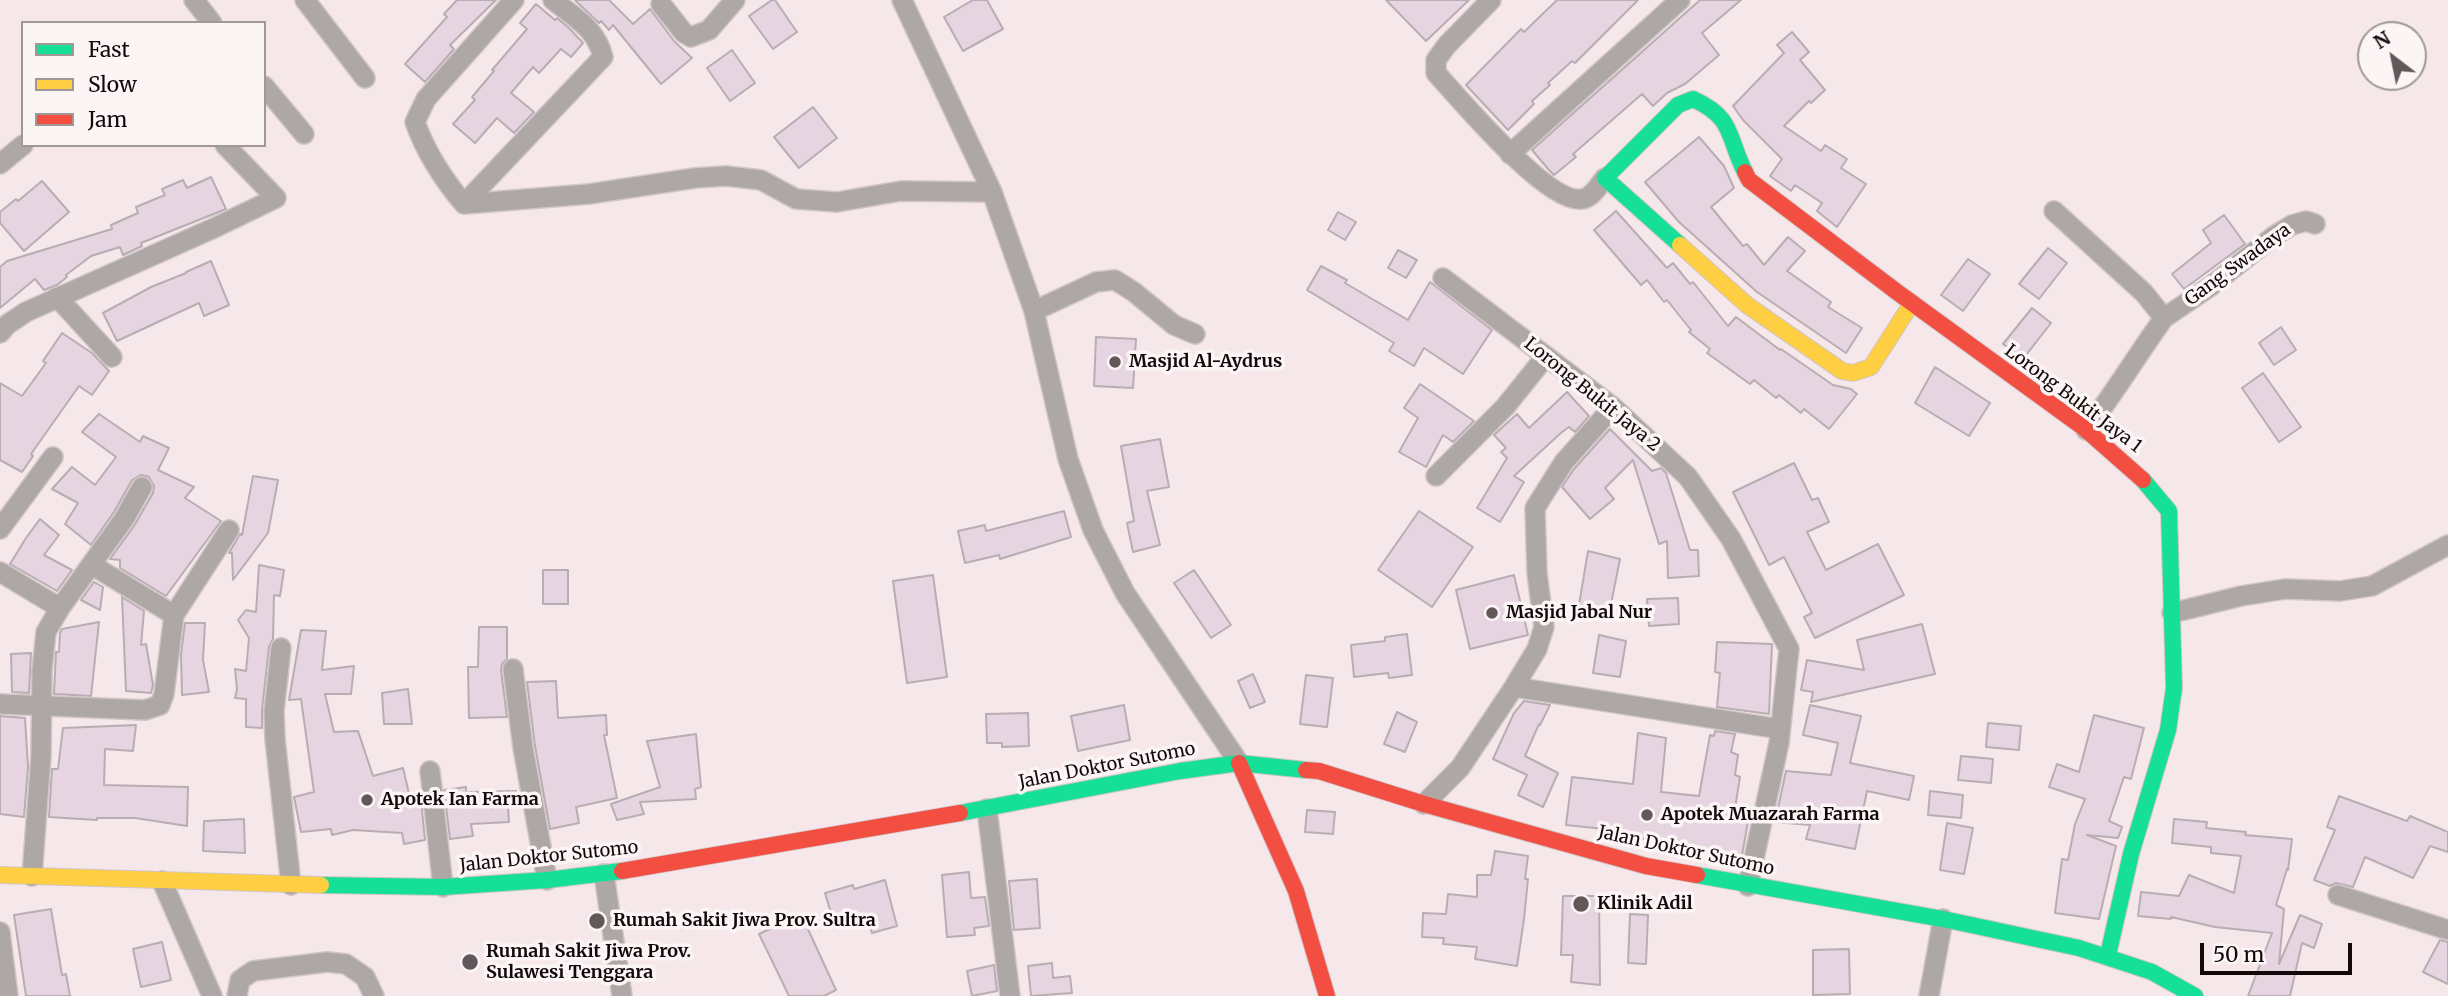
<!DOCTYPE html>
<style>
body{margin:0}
#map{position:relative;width:2448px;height:996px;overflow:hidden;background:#f6e8ea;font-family:Merriweather,serif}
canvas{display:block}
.legend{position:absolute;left:21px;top:21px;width:245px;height:126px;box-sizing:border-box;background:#fcf5f6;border:2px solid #9f9798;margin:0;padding:9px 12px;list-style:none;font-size:21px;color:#13090b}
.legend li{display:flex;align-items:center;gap:14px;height:35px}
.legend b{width:35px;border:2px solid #9f9798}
.north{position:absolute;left:2357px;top:21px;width:70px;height:70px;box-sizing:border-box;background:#fcf5f6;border:2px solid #9f9798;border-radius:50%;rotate:328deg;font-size:19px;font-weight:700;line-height:28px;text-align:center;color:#13090b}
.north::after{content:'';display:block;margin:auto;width:24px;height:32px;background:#625759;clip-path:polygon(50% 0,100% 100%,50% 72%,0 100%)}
.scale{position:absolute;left:2200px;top:943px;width:152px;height:32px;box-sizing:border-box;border:4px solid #13090b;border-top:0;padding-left:9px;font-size:21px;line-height:24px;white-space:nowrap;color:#13090b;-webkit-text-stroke:5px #fcf5f6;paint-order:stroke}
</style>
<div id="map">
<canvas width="2448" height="996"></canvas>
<ul class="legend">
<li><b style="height:9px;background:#16e098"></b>Fast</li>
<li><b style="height:9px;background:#ffcf43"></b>Slow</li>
<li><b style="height:9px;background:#f24e42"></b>Jam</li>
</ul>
<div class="north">N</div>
<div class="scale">50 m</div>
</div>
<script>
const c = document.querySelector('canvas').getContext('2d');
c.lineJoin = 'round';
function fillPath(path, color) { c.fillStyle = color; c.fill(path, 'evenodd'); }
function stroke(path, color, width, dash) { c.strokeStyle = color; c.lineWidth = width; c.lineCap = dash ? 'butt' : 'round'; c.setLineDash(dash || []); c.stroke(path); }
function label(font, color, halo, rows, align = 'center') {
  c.font = font + ' Merriweather,serif'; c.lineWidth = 7; c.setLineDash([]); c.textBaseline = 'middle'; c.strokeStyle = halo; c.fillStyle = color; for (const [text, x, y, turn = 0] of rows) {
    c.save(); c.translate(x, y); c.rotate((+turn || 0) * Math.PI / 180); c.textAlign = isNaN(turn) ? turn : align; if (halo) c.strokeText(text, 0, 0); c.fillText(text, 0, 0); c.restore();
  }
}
const building = new Path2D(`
 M457 0H496L450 45 454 49 425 82 405 64 447 17 444 14Z
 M575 0H609L633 24 650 9 674 41 692 58 661 84 613 25 609 30 601 21 599 23Z
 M772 0H775L797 32 773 49 749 16Z
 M973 0H987L1003 29 963 51 944 17Z
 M1386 0H1469L1426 41Z
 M1557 0H1638L1575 63 1572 61 1548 83 1550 85 1532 101 1534 104 1508 130 1466 85 1521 29 1524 32Z
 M1700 0H1741L1702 33 1719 55 1685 84 1667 93 1653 106 1642 94 1573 154 1576 157 1554 175 1549 170 1532 150Z
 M536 4 555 20 557 18 569 28 583 43 571 57 561 49 539 73 533 67 511 93 534 112 514 133 497 118 475 143 453 124 475 100 472 97 494 71 492 70 527 29 520 23Z
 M1792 32 1809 52 1800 60 1825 90 1811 103 1809 101 1784 126 1821 151 1825 145 1847 159 1841 168 1866 184 1837 227 1817 211 1822 203 1795 185 1791 191 1770 176 1782 159 1743 120 1733 106 1784 53 1777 45Z
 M732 50 755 83 730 101 707 68Z
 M813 107 837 138 799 168 774 137Z
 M1699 137 1724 166 1734 188 1711 207 1743 246 1747 244 1764 265 1788 237 1805 251 1787 271 1831 302 1828 307 1862 328 1846 353 1757 292 1679 222 1645 182Z
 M211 177 226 209 141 243 142 246 123 255 120 247 91 256 66 275 67 277 57 285 44 290 35 279 0 308V267L7 261 112 229 111 225 138 213 136 207 165 195 162 189 183 180 187 188Z
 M42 181 69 212 24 251 0 223V212L16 199 18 201Z
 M1616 211 1667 268 1673 263 1690 284 1693 282 1728 326 1736 317 1780 350 1781 349 1833 385 1851 389 1857 394 1829 429 1804 409 1801 413 1779 395 1776 398 1754 380 1750 384 1707 353 1710 349 1689 332 1691 330 1667 300 1664 302 1647 280 1641 285 1594 230Z
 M1338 212 1356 222 1345 240 1328 230Z
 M2224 215 2245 244 2184 289 2172 274 2211 243 2203 230Z
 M2048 248 2067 263 2039 299 2019 284Z
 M1398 250 1417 260 1406 278 1388 268Z
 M1968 259 1990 274 1963 311 1941 295Z
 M211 261 229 305 204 316 199 303 117 341 103 313 151 287 186 273V272Z
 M1321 266 1347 280 1345 283 1408 320 1430 282 1492 330 1463 374 1424 348 1414 366 1389 351 1394 343 1307 290Z
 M2032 308 2051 323 2023 359 2003 344Z
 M2281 327 2296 350 2274 365 2259 343Z
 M62 333 92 353 109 371 92 395 79 386 31 454 33 456 22 472 0 460V383L22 396 46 363 43 361Z
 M1096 337 1136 339 1133 388 1094 386Z
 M1935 367 1990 403 1969 436 1915 403Z
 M2263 373 2301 427 2279 442 2242 388Z
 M1420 384 1474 421 1453 442 1443 435 1426 467 1399 452 1418 418 1404 408Z
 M1567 392 1589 416 1575 432 1569 427 1562 432 1514 476 1524 482 1500 522 1477 508 1507 458 1501 452 1506 448 1494 435 1517 414 1529 428Z
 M99 414 140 442 143 436 169 448 158 470 194 487 185 498 221 521 166 596 120 568V560L110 559 134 526 153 493 154 486 149 477 141 475 132 480 114 512 91 545 65 524 78 503 52 489 72 467 95 485 116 457 82 432Z
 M1610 429 1652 471 1661 468 1666 473 1690 550H1698L1699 576 1668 578 1667 541 1659 544 1633 460 1605 488 1614 499 1590 519 1562 487 1574 469Z
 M1160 439 1169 487 1147 491 1160 545 1133 552 1127 523 1134 521 1121 446Z
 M1794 463 1812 500 1818 498 1829 522 1807 532 1826 570 1878 544 1904 595 1815 638 1804 617 1812 613 1784 557 1769 565 1733 492Z
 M253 476 278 480 268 533 233 580 232 553H229L240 534 242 535Z
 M1064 511 1071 537 1000 559 999 555 965 563 958 531 985 525 986 531Z
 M1419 511 1473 547 1432 607 1378 570Z
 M40 519 59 535 44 555 72 570 57 591 10 564 26 538Z
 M1588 551 1620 559 1610 609 1579 605Z
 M259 565 284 570 280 596 274 595 273 639 269 647 262 710V728L246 727V699L235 698 237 689 235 669 246 671 249 638 238 620 246 610 256 612Z
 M543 570H568V604H543Z
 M1194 570 1231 625 1211 638 1174 583Z
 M933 575 947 677 907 683 893 581Z
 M1514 575 1528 635 1470 649 1456 590Z
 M94 582 103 587 100 610 81 600Z
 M122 597 144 611 141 645 146 644 153 685 151 693 126 691Z
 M1678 598 1679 624 1649 626 1647 599Z
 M99 622 91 696 54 694 56 652H59L60 633 62 629Z
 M185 623H205L203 660 209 692 182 695 181 654Z
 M1922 624 1935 674 1811 702 1813 692 1801 690 1807 660 1864 670 1857 640Z
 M479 627H507V659L502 664 501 670 507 717 469 718 468 667H478Z
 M301 630 326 631 322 670 354 666 351 694H325L334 732 358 731 373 776 403 768 411 802 421 800 425 840 404 844 402 833 353 830 332 835 331 829 301 832 294 797 314 792 301 699 289 700Z
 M1407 634 1412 675 1389 678 1388 673 1354 677 1351 645 1385 641V637Z
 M1599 635 1626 641 1620 677 1593 673Z
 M1717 642 1772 644 1769 714 1717 707 1720 673 1715 672Z
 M31 653 29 693 12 692 11 654Z
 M1253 674 1265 702 1250 708 1238 681Z
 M1306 675 1333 678 1327 727 1300 724Z
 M556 681 558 718 606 715 607 735H604L617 798 576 807 579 823 550 829 535 746 527 682Z
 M408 689 412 724H384L382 693Z
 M1524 701 1550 705 1540 725 1539 724 1525 756 1558 773 1543 807 1518 795 1527 775 1493 759 1514 713Z
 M1124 705 1130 740 1078 751 1071 716Z
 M1810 705 1861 716 1850 763 1914 776 1909 800 1867 791 1855 849 1806 839 1810 825 1775 822 1786 771 1831 775 1838 743 1803 735Z
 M1397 712 1417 722 1405 752 1384 744Z
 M1028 713 1029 746 1002 747V743H987L986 714Z
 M2094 715 2144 728 2131 779 2124 777 2109 821 2122 827 2118 838 2087 835 2116 846 2099 919 2055 913 2062 859 2068 860 2075 824 2085 799 2049 787 2057 764 2079 772Z
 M0 716 25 718 28 767 24 817 0 814Z
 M1988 723 2021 726 2019 750 1986 747Z
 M136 725 133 751 105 749 104 785 188 787 187 826 135 818H97V820L49 817 52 769H58L63 728Z
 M1715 731 1735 734 1731 752 1738 755 1735 775 1740 777 1735 808 1750 810 1741 861 1713 858V854L1672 849 1673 842 1623 837 1624 831 1566 825 1572 777 1633 784 1638 733 1666 738 1661 792 1699 796 1710 735 1714 736Z
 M696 734 701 787 695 789 696 799 640 802 644 814 617 820 611 804 660 787 647 741Z
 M1961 756 1993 759 1991 783 1958 780Z
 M466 787V792L516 791V807H508L509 822 471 824 473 836 450 839 444 790Z
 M1930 791 1963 795 1961 818 1928 815Z
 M2339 796 2407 821 2410 816 2448 832V852L2430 846 2413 878 2365 857 2353 887 2336 883 2330 886 2314 880 2335 830 2327 827Z
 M1307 810 1335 812 1333 834 1305 832Z
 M244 819 245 853 203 851 204 821Z
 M2174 819 2207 822 2206 828 2246 832 2245 835 2292 839 2288 870 2287 869 2276 905 2284 909 2279 964 2300 915 2322 924 2314 948 2302 943 2290 996H2248L2272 933 2215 927 2171 917V919L2138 916 2141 892 2179 896 2189 875 2234 893 2241 856 2211 853V847L2172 843Z
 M1947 823 1973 828 1964 874 1940 870Z
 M1495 851 1528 856 1525 879H1528L1524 919 1517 966 1475 959 1477 947 1443 944 1444 938 1422 937 1423 913 1446 914 1448 894 1477 897V875H1491Z
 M969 872 971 898 985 897 989 926 974 928 975 935 947 937 942 875Z
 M1037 879 1040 928 1014 930 1009 881Z
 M885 880 897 926 872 933 867 918 835 927 825 893 853 885 854 889Z
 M1563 896H1599L1600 985 1571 982 1573 955H1561Z
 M51 909 62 975 66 974 70 996H26L14 915Z
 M801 914 836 990 824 996H789L759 934Z
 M1630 914 1648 915 1646 964 1628 963Z
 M2440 940 2448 942V984L2423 972Z
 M162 942 171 980 141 987 133 949Z
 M1849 949 1850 994 1813 995V950Z
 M1052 963 1053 978 1070 976 1072 993 1031 996 1028 966Z
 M994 965 997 991 972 996 967 971Z`);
const street = new Path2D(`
 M194 0 212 23
 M305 0 365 78
 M553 0C575 18 596 28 603 57L464 204 589 194 695 178 726 176 761 180 796 199 837 202 901 191 992 192
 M902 0 992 192 1034 311 1068 459 1093 530 1125 593 1239 763
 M1491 0 1447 45 1436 60V73C1459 98 1548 205 1582 199 1592 198 1599 185 1605 178
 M661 4 684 33 691 37 709 30 735 0
 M264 86 304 134
 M1510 154 1680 0
 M0 164 23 145
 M464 204C443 179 426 153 415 122L426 99 514 0
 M2054 211 2144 293 2164 318C2137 355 2114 394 2086 430
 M1443 278 1613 407 1688 477 1731 539 1789 649 1779 743 1748 886
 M57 297 112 357
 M1034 311 1096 282 1115 280 1134 292 1174 325 1195 334
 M2164 318 2211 286 2274 236 2292 225 2306 221 2315 224
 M0 333 8 324 26 312 214 228 276 198 225 145
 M1436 476 1505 407 1546 356
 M0 529 53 457
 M92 565 174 615
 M0 572 60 608
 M2172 613 2241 596 2285 589 2340 591 2372 586 2448 545
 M281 648 274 711 275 739 291 885
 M513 669 523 748 547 880
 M1514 687 1537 649 1544 627 1537 573 1535 508 1564 462 1613 407
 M0 704 145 710 160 705 164 694 174 615 229 530
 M430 771 443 887
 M1424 804 1460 768 1514 687 1780 729
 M987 809 1010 996
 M604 874 622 996
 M32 876 41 756 42 670 46 632 60 608 124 519 142 487
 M162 881 212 996
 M2338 895 2448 930
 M0 932 8 996
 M237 996 240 980 253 971 327 962 346 964 365 977 374 996
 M1929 996 1943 919`);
const fast = new Path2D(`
 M1680 245 1605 178 1678 105 1693 99C1735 118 1727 137 1745 172
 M960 813 1180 771 1239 763 1306 770
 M1697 875 1943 919 2079 948 2152 972 2195 996
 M321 885 443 887 547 880 622 871
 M2108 955 2131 854 2168 730 2174 688 2169 511 2143 480`);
const slow = new Path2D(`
 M1680 245 1747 305 1842 371 1853 373 1871 367 1912 303
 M0 875 321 885`);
const jam = new Path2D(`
 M1745 172 1749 180 1897 292 2084 428 2143 480
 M1239 763 1296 891 1327 996
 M1306 770 1319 771 1424 804 1646 866 1697 875
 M622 871 960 813`);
const markers = [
 [1115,362,7,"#625759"],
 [1492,613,7,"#625759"],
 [367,800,7,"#625759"],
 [1647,815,7,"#625759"],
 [1581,904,9,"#625759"],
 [597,921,9,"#625759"],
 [470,962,9,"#625759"]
];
const streetNames = [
 ["Gang Swadaya",2238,265,-36],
 ["Lorong Bukit Jaya 2",1592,395,39],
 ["Lorong Bukit Jaya 1",2073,399,37],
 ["Jalan Doktor Sutomo",1107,766,-11],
 ["Jalan Doktor Sutomo",1686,851,12],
 ["Jalan Doktor Sutomo",549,857,-6]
];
const poiNames = [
 ["Masjid Al-Aydrus",1129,362],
 ["Masjid Jabal Nur",1506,613],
 ["Apotek Ian Farma",381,800],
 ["Apotek Muazarah Farma",1661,815],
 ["Klinik Adil",1597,904],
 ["Rumah Sakit Jiwa Prov. Sultra",613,921],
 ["Rumah Sakit Jiwa Prov.",486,952],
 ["Sulawesi Tenggara",486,973]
];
fillPath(building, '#e6d4e0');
stroke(building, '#b8adb2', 2);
stroke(street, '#d1c5c7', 22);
stroke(fast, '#d1c5c7', 18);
stroke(slow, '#d1c5c7', 18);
stroke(jam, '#d1c5c7', 18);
stroke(street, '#ada7a6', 19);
stroke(fast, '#16e098', 16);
stroke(slow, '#ffcf43', 16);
stroke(jam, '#f24e42', 16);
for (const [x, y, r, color] of markers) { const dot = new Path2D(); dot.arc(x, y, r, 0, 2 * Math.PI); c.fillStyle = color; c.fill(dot); stroke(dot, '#fcf5f6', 2.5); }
label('18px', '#13090b', '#fcf5f6', streetNames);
label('bold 18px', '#13090b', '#fcf5f6', poiNames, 'left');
</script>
